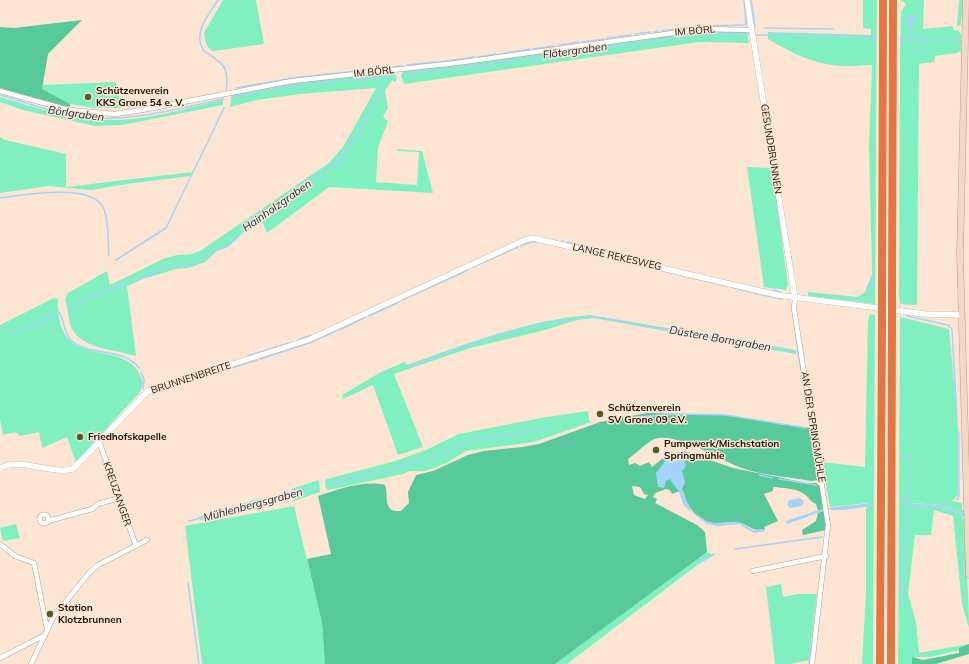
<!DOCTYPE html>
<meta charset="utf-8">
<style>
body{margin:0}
canvas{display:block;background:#fce6d3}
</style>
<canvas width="969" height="664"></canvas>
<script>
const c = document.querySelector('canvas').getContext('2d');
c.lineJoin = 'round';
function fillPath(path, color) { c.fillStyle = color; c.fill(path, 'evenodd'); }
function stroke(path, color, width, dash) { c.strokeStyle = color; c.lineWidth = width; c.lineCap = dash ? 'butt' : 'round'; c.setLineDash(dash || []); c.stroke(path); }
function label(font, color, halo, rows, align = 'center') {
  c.font = font + ' Mulish,sans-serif'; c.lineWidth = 3; c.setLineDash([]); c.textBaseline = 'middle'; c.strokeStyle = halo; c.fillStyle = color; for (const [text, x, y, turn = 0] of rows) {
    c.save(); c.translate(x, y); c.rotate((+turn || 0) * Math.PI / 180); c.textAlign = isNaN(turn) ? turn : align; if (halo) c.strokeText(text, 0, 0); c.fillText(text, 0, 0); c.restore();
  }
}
const green = new Path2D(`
 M223 0H256L264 44 213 51C206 47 205 41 204 33Z
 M863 0H877L875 304 808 296V292L858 297 865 292 872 274 869 146 872 65C861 65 851 67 840 66 814 64 791 53 768 39V32L871 35V29L863 28Z
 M901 0H924L923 29 953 26V30H957L961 34V51L957 53 935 56 934 62 919 64 917 305 900 304 899 295 900 49 901 12 906 4Z
 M959 0H963L961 25 957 26Z
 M707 30 747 32 749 43 699 42 404 84 401 76 404 70Z
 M389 72 396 75 397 79 395 82 392 80 385 91 388 108 383 117 388 121 378 148 376 182 417 185 419 152 397 151V149L422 151 433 193 329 187 267 233 263 223 244 232 228 247 217 251 205 262 188 268 176 269 143 279 127 286 136 356C116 350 83 349 72 329 68 320 68 308 65 299L68 293 107 271 110 285 163 259 177 255 192 254 200 251 329 163 343 147 376 88 300 94 257 100 230 107 232 93 278 84Z
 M116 82 122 108H95L70 104 42 89 43 85Z
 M0 97C43 110 87 124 133 119 163 116 194 106 223 100V105L122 125 95 126 23 110 0 102Z
 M0 137 5 140 66 154V187L192 172 190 176 127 184 91 190 49 186 0 193Z
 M747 167 770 168 773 173 788 285 786 290 764 287Z
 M54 298 58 299C55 379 130 331 143 383L140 392 76 462 67 437 42 448 39 432 20 436 16 432 3 435 0 420V325Z
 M870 314 875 315 873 664H862L866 594V510L868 503 830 507 822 462 865 467 868 321Z
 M590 315 796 350V354L593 318 577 320 545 330 470 348 394 374 423 447 398 455 373 385 343 399 342 395 381 372 405 362 407 365C467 344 526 320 590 315Z
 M900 317 949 329 958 428V495L952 501 962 503V510L969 512V515L940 505 912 503 913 506 939 507 969 517 962 516 964 520C965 556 969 592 969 628L962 604 953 516 934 510 931 535H915L908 594 916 622 919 653 969 644 959 648V650L931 657H913L912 664H898Z
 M588 411 589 420 591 422 534 442 466 451 448 462 434 468 425 471H410L403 474 328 490 326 489 325 481 327 479 392 462 426 450 459 434 541 418Z
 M319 480 320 492 294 501 291 489Z
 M261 498 263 508 200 520 199 517Z
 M294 506 322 623 325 664H202L185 526Z
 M16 524 20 538 3 541 0 528Z
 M707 552 714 555 696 566 567 664H555Z
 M781 584 783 597 798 594H817L809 660 790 664H775L766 587Z`);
const forest = new Path2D(`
 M82 20 48 54 42 89 70 104V108L0 88V27L14 28Z
 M647 413 726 415 810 428 819 480 811 481C789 477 762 475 742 468 720 460 682 435 658 438 648 440 637 453 628 459L629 465 635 463 640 466 649 462 652 467 668 454 684 451 733 468 807 483H817V485H820L826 530 803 535 802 530 816 521 818 513 823 511 822 509 818 511 816 504C810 502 809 497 804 494 796 488 783 488 773 487V491L764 494 778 521 764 527 765 529C750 532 750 524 736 522 729 521 722 524 715 523 697 522 686 505 682 490L672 494 670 490 666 489 655 493 653 497 657 499 655 503 697 525 705 532 707 552 555 664H325L322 623 307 559 331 554 318 496C340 489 363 480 385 485 389 496 382 513 401 511L409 503 408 492 416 475 433 471 468 455 484 451 522 447 539 444 600 422ZM632 486 640 487 644 494 648 495 645 499 634 495Z
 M969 644V654L936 664H912V657L923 660 959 653V648Z`);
const water = new Path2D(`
 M906.5 19a4.5 4.5 0 1 1 9 0a4.5 4.5 0 1 1-9 0Z
 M672 456 677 460 685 461 686 466 682 471 685 482 682 489 691 511 710 523 739 522 753 530 765 529V531L754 533 739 524 718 526 707 524 684 506 679 492 670 479 666 481 664 488 658 487 656 473 666 460Z
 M800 498 804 501 802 506 790 508 787 505 789 500Z
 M871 503V506L845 510H830L829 508Z
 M903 503 940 505 969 515V517L939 507 907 506Z
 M822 509 823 511 787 524 786 521Z`);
const stream = new Path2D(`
 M218 0C208 16 192 33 204 51 222 63 230 66 226 90
 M751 0 755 26
 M910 21 911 39
 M703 26 746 25 744 0
 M764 28 833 29
 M661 31 699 26
 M654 32 658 31
 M635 34 651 32
 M755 35 848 36 876 38
 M607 38 631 35
 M900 39 963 41
 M582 42 604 39
 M559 45 579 42
 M533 49 554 46
 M923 53V41
 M501 54 530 49
 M478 57 496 54
 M440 62 474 57
 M407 65 436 62
 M402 75 505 62 706 34H749
 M236 88 293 78 403 66
 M0 95C32 104 64 117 98 118 140 120 183 107 224 99
 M231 98 280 87 392 76
 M0 198C23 195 90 183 103 207 109 218 108 243 109 256
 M562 241H563
 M567 242 600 250
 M521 246 531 242H538
 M116 260 166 228 224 108
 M628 263 645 267
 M473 267 518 247
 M651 268 701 280
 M705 281 727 286
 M870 285 873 276
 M730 287 751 292
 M773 290 780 292
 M754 293 782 299
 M869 296 870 286 872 287
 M402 300 468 270
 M70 310 88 298 150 275 161 268 181 264 192 266 215 250 226 247 235 240 247 225C261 220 260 222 271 211L340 161 385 86
 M369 316 399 302
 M907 316 948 325 952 329 957 420
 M576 319 597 317 798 352 809 418
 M339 330 366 317
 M796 335 798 352
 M8 338 20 329 43 322 59 312C65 321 63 332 71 340 88 357 124 347 139 368
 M298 340 311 335
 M0 343H1
 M247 356 289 343
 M260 359 309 343 336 331
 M408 367C462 347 515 325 572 320
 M141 372 144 380 143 389
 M215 373 257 360
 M200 377 212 374
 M637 417 680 414 726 415 806 428
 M902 457H910
 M759 475 772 478
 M779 479 816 485
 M330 484 391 469 414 462 427 461 432 457 444 455C453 437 531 432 552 429
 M902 497H909L910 454
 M957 500 959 496V432
 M902 517H909V510
 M189 521 317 488
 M901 538H907
 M735 549 822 537
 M699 563 714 554
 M188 583 199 664
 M902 607 903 578 909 517
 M812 645 814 630
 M809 664 811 647`);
const minor = new Path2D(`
 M0 91 69 110 115 114 142 110 292 81 456 63 702 29 752 30
 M795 298 794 309 828 525 812 664
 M99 441 136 546
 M39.5 519a4.5 4.5 0 1 1 9 0a4.5 4.5 0 1 1-9 0Z
 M48 521 92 509 98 504 119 498
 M0 544 15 556 34 563 47 629
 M753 571 826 556
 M0 658 45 635
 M31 664 54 616 90 572 98 565 147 540`);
const tertiary = new Path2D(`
 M747 0 795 298
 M0 469C16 456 52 475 73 469L148 391 308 340 525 240 533 238 777 295 925 314 961 315`);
const secondary = new Path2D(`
 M966 0 960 255 969 575`);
const motorway = new Path2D(`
 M882 296 883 0
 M892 297 893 0
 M880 664 882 319
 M891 664 892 320`);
const motorwayBridge = new Path2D(`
 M882 319V296
 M892 320V297`);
const markers = [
 [88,97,4,"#575b29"],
 [600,414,4,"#575b29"],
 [80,437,4,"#575b29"],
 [656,450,4,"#575b29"],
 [50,614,4,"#575b29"]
];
const streetNames = [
 ["IM BÖRL",695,31,-5],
 ["IM BÖRL",374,72,-6],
 ["GESUNDBRUNNEN",771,149,81],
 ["LANGE REKESWEG",617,257,13],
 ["BRUNNENBREITE",191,378,-18],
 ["AN DER SPRINGMÜHLE",813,427,81],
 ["KREUZANGER",117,494,71]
];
const poiNames = [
 ["Schützenverein",96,91],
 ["KKS Grone 54 e. V.",96,103],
 ["Schützenverein",608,408],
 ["SV Grone 09 e.V.",608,420],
 ["Friedhofskapelle",88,437],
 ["Pumpwerk/Mischstation",664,444],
 ["Springmühle",664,456],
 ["Station",58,608],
 ["Klotzbrunnen",58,620]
];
const waterNames = [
 ["Flötergraben",575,51,-8],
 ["Börlgraben",76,114,8],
 ["Hainholzgraben",277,206,-35],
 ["Düstere Borngraben",720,339,10],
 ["Mühlenbergsgraben",253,505,-15]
];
fillPath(green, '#81f0c0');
fillPath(forest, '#57c99b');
fillPath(water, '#a4d3fc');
stroke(stream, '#a4d3fc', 1.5);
stroke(minor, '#b9a089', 5.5);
stroke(tertiary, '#b9a089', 6);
stroke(secondary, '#b9a089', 7);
stroke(motorway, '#fff', 9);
stroke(minor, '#fff', 4.5);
stroke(tertiary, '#fff', 5.5);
stroke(secondary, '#f7d6c6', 6);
stroke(motorway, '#e37641', 8);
stroke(motorwayBridge, '#fff', 9, []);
stroke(motorwayBridge, '#e37641', 8);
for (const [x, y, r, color] of markers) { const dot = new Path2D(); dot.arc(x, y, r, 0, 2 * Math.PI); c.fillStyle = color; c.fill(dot); stroke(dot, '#fce6d3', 1.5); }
label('10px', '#1c130a', '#fce6d3', streetNames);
label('bold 10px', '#1c130a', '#fce6d3', poiNames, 'left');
label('italic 11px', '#082c46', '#fce6d3', waterNames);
</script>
